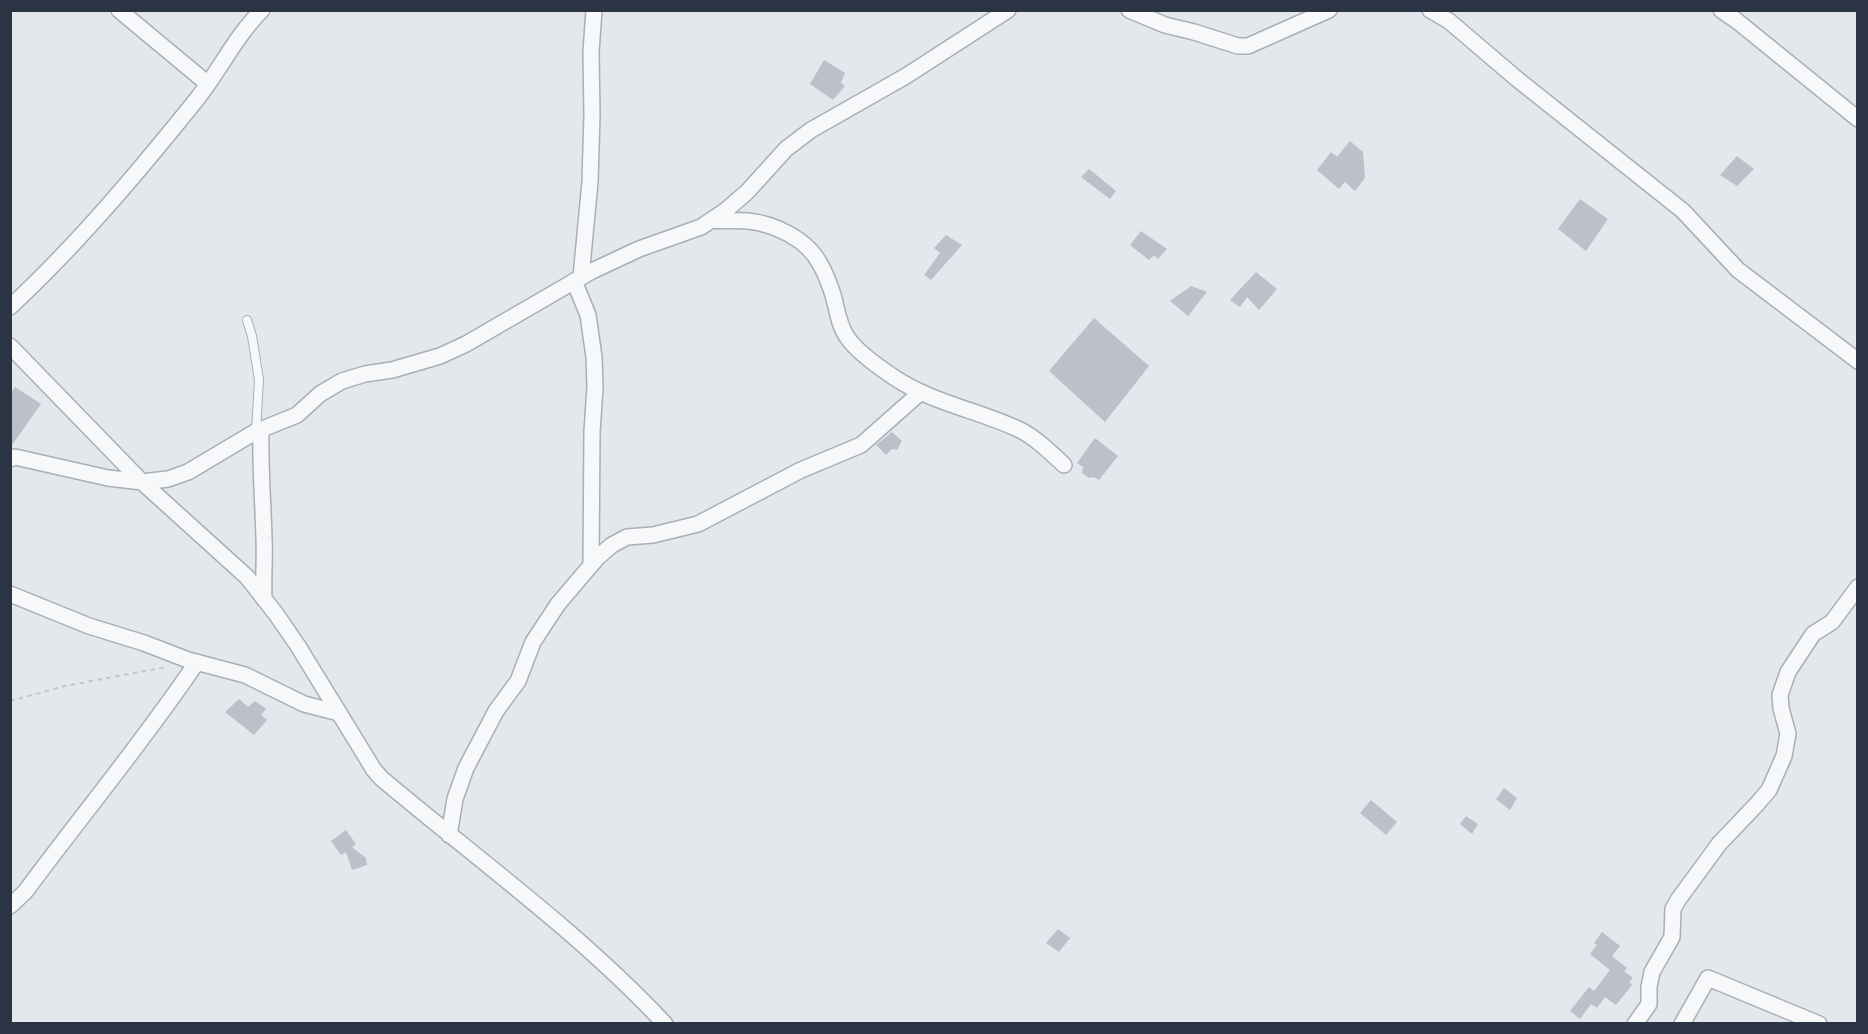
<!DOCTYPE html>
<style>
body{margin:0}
#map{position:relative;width:1868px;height:1034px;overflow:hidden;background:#e4e7ec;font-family:"Public Sans",sans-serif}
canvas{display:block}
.frame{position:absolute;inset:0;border:12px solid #2b3445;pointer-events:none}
</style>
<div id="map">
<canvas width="1868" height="1034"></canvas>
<div class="frame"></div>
</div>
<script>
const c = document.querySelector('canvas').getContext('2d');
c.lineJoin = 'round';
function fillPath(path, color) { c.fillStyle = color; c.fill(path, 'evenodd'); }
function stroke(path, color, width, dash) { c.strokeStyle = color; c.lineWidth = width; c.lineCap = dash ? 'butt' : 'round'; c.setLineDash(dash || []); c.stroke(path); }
const building = new Path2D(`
 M824 60 845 73 841 83 845 86 833 100 810 84Z
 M1350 141 1363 152 1365 178 1355 191 1345 182 1339 189 1317 170 1331 152 1337 157Z
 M1737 156 1754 169 1737 186 1720 175Z
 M1089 169 1116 191 1110 199 1081 177Z
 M1580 199 1608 219 1586 251 1558 229Z
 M1141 231 1167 249 1158 259 1154 255 1149 260 1130 245Z
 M946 235 962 245 931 280 924 275 940 253 934 248Z
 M1256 272 1277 289 1259 310 1247 297 1240 307 1230 300Z
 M1191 286 1207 292 1188 316 1170 301Z
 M1094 318 1149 366 1105 422 1049 371Z
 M15 387 41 404 10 448V394Z
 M892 432 902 441 897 450 892 449 886 455 876 445Z
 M1095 438 1118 456 1099 480 1094 477 1089 478 1082 473 1083 467 1077 463Z
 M239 699 248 707 255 701 266 709 261 715 267 720 254 735 225 712Z
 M1504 788 1517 798 1510 810 1496 799Z
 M1371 800 1397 822 1386 835 1360 813Z
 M1466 816 1478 824 1472 834 1460 824Z
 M346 830 356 844 352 847 366 858 367 865 352 870 346 852 341 855 331 841Z
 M1058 929 1070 938 1059 952 1046 943Z
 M1602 932 1620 946 1612 956 1627 968 1624 971 1633 978 1629 982 1632 985 1616 1005 1605 997 1597 1008 1591 1004 1580 1019 1570 1011 1589 987 1594 991 1610 970 1590 954 1597 945 1594 943Z`);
const path = new Path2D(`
 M10 701 65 686 166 667`);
const lane = new Path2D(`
 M247 320 252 336 259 380 256 432`);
const street = new Path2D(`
 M119 10 208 84
 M1129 10 1165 25 1194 32 1238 46H1248L1329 10
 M1430 10 1449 21 1517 79 1683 211 1738 270 1858 361
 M1721 10 1737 21 1858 119
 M711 220C724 221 736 220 748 221 775 224 807 239 820 264 825 272 828 281 831 289 837 304 837 323 847 337 856 351 880 368 895 378 933 403 977 410 1018 429 1035 437 1050 452 1064 465
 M581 277 590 182 592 115 591 52 594 10
 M574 281 588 315 594 357 595 387 592 432 591 565
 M10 307C78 244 139 171 197 99 220 70 235 37 262 10
 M10 346 142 482 247 577 276 614 298 646 374 770 381 778C477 859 579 932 665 1024
 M261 430C260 466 263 502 264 538 265 558 263 578 264 599
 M10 459 15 457 108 478 142 482 168 479 188 472 255 432 297 415 320 394 342 381 365 374 392 370 440 356 466 344 592 271 639 249 701 227 725 211 747 192 786 149 811 130 906 76 1008 10
 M10 594 89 626 144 643 188 660 245 675 304 704 339 713
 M449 835 455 799 466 768 496 711 518 681 533 642 558 604 598 557 612 545 627 537 653 535 698 524 801 470 861 445 921 392
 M10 906 25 892C82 815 143 742 197 662
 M1635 1024 1649 1004V987L1652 972 1672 937 1673 909 1678 900 1719 844 1757 804 1769 790 1784 756 1788 734 1781 708 1780 695 1788 672 1813 634 1832 622 1858 587
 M1682 1024 1708 978 1819 1024`);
fillPath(building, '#bbc0ca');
stroke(lane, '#a9aeb7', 10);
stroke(street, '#a9aeb7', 18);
stroke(path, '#c2c5cb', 2, [4.5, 4.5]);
stroke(lane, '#f7f8fa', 8);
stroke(street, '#f7f8fa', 15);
</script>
